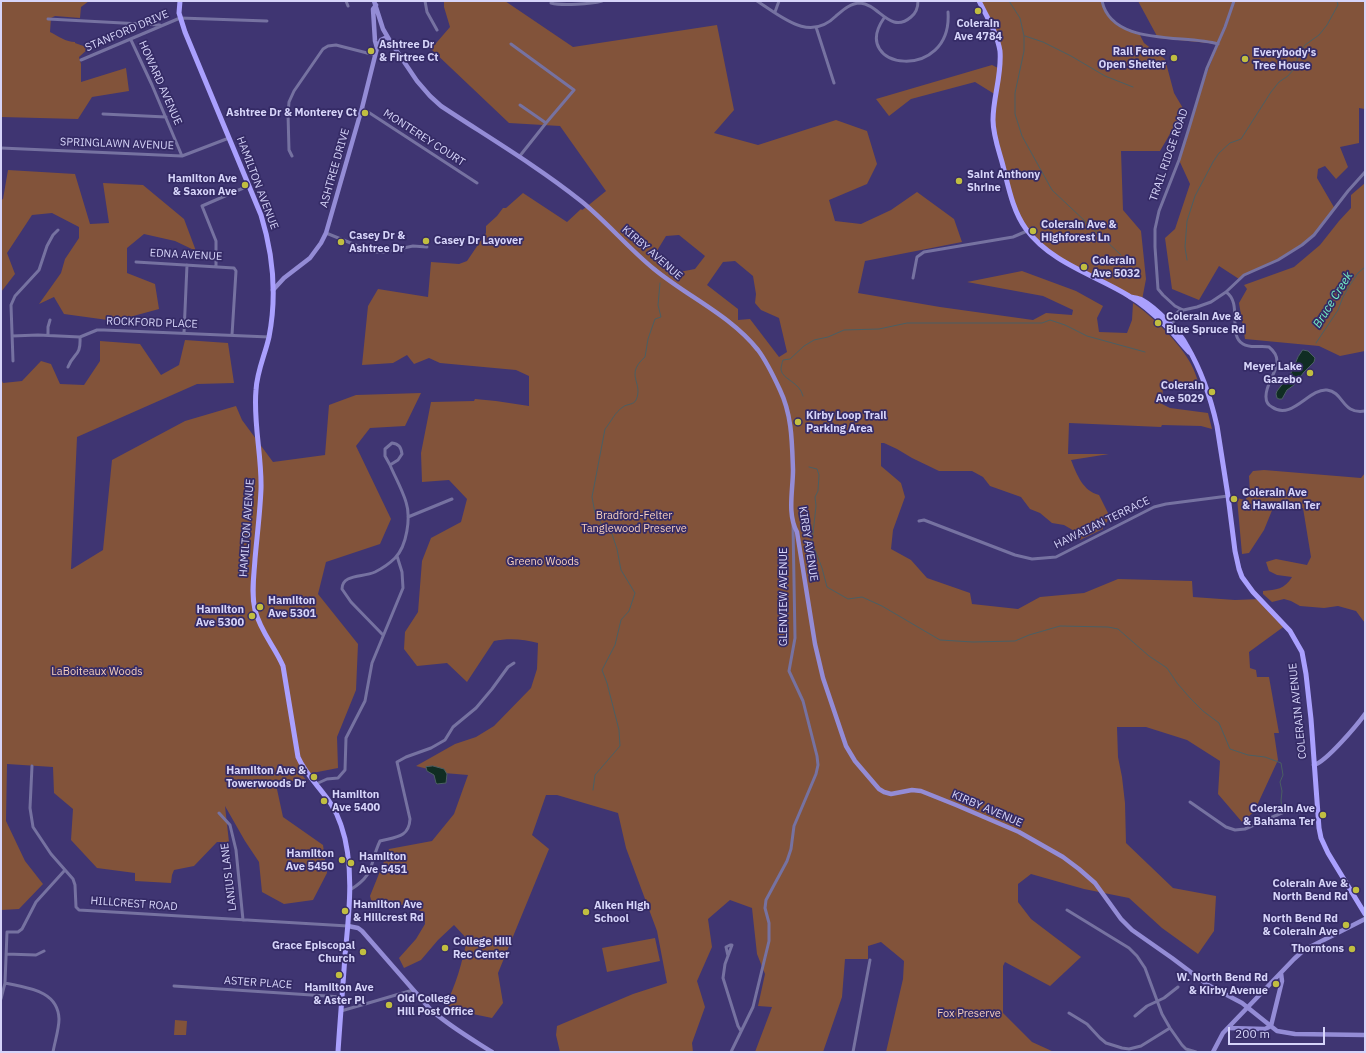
<!DOCTYPE html>
<style>
body{margin:0}
#map{position:relative;width:1366px;height:1053px;overflow:hidden;background:#3f3572;font-family:"IBM Plex Sans",sans-serif}
canvas{display:block}
.frame{position:absolute;inset:0;border:2px solid #d6d4f9;pointer-events:none}
.scale{position:absolute;left:1228px;top:1027px;width:97px;height:18px;box-sizing:border-box;border:2px solid #d6d4f9;border-top:0;padding-left:5px;font-size:12px;line-height:14px;white-space:nowrap;color:#d6d4f9;-webkit-text-stroke:3px #352b66;paint-order:stroke}
</style>
<div id="map">
<canvas width="1366" height="1053"></canvas>
<div class="frame"></div>
<div class="scale">200 m</div>
</div>
<script>
const c = document.querySelector('canvas').getContext('2d');
c.lineJoin = 'round';
function fillPath(path, color) { c.fillStyle = color; c.fill(path, 'evenodd'); }
function stroke(path, color, width, dash) { c.strokeStyle = color; c.lineWidth = width; c.lineCap = dash ? 'butt' : 'round'; c.setLineDash(dash || []); c.stroke(path); }
function label(font, color, halo, rows, align = 'center') {
  c.font = font + ' "IBM Plex Sans",sans-serif'; c.lineWidth = 3.5; c.setLineDash([]); c.textBaseline = 'middle'; c.strokeStyle = halo; c.fillStyle = color; for (const [text, x, y, turn = 0] of rows) {
    c.save(); c.translate(x, y); c.rotate((+turn || 0) * Math.PI / 180); c.textAlign = isNaN(turn) ? turn : align; if (halo) c.strokeText(text, 0, 0); c.fillText(text, 0, 0); c.restore();
  }
}
const green = new Path2D(`
 M1 1H89L81 7 80 18 55 16 51 18 50 32C58 36 66 42 75 42V43L89 48 79 57 81 64V82L126 68 129 91 92 97 78 119 1 117Z
 M444 1H505L573 47 717 25 734 110 714 133 758 145 836 120 867 131 877 164 867 184 829 200 835 221 861 224 891 210 917 192 954 219 962 242 865 261 858 293 940 307 1033 320 1046 313 1072 315 1073 310 1043 296 967 282 1022 271 1076 291 1103 306 1097 318 1099 332 1127 333 1132 320 1133 303C1151 315 1181 344 1191 364 1195 371 1197 379 1200 387L1163 386 1162 404 1170 408 1208 413 1212 429 1201 426 1162 425 1161 427 1069 423 1068 454H1109L1071 460C1077 475 1083 491 1099 495L1109 515 1107 522 1102 526 1103 529 1080 540 1076 532 1064 525 1052 523 1040 513 1030 509 1021 497 990 486 983 477 972 471H939L912 458 897 449 884 443H881V466L901 483 905 497 893 530 891 549 911 560 927 578 970 593 972 604 1018 609 1040 597 1084 593 1118 579 1192 581 1193 597 1235 600 1260 599 1286 625 1249 652 1250 668 1256 670 1257 677H1269L1279 733H1274L1278 760 1254 812 1242 822 1218 794 1220 761 1187 740 1146 727H1117L1118 757 1122 777 1125 803 1126 843 1173 888 1216 896 1214 931 1198 954 1162 928 1129 898 1084 889 1031 874 1018 884V902L1031 919 1081 957 1050 986 1005 962 1003 966V1013L1032 1042 1054 1052H886L903 979 904 961 881 942 868 946V959H845L842 997 823 1052H755L772 1007 758 1006 765 974 757 954 752 908 730 900 708 919 712 947 697 981 705 1007 692 1043 693 1052H560L556 1035 557 1026 633 994 667 983 657 931 626 848 618 813 557 795H546L532 835 549 849 498 973 503 1003 492 1018 444 1008C456 986 462 963 467 939L454 925 438 940 421 960 404 968 399 958 416 939 425 924 424 912 404 905 373 906 370 896 389 849 432 841 454 814 468 775 444 773 416 766 455 744 476 737 494 726 531 688 537 669 538 643C524 639 508 638 494 641L467 682 447 663 417 666 404 649 405 632 418 612 422 561 431 538 461 522 467 499 449 480 422 482 421 453 431 402 474 401 475 399 496 401 529 406V376L516 370 440 363 429 358 414 364 407 355 393 363 362 365 368 306 378 289 428 297 431 262 459 264 467 261 486 233V226L497 216 503 208H506L523 193 567 222 581 209 582 210 585 208 606 191 560 126 509 123 431 49 450 27 444 7ZM679 235 705 256 695 269 679 272 655 254 666 236ZM735 261 753 276 756 294 755 303 761 310 779 318 787 352 779 357 750 319 738 320V309L707 285 723 262Z
 M979 1H1102L1103 7 1116 24 1139 33 1144 43 1165 59 1174 93 1184 110 1160 151H1121L1123 210 1141 231 1146 279 1142 300 1130 297 1053 255 1039 245 1016 212 993 124 996 95 975 82 911 99 889 116 876 99 992 65 1000 69 999 50Z
 M1138 1H1365V109L1359 108V143L1340 147 1348 167 1336 179 1325 166 1318 169 1317 178 1335 209 1314 235 1288 254 1239 279 1219 266 1199 300 1172 289 1165 238 1175 229 1190 184 1179 160 1200 91 1218 44 1158 38Z
 M8 170 75 174 90 224 109 223 103 183 143 185 184 219 196 251 175 241 144 234 127 248V273L155 284 159 309 115 321 64 314 54 297 39 304 61 273 65 259 79 238V227L52 213 32 215 7 253 15 274 1 292V200L3 199Z
 M1365 183V351L1340 356 1319 346 1245 339 1239 303 1247 289 1244 285 1294 267 1320 245 1339 221 1351 208V195Z
 M185 340 228 343 234 383 197 384 77 437 71 569H72L103 550 112 460 185 421 236 406 242 420 273 462 325 455 329 405 356 395 421 393 405 426 370 428 356 446 391 519 380 544 326 562 318 594 358 644 356 690 337 737 338 768 302 775 308 782 275 780 283 817 323 845 327 873 313 900 284 904 262 892 259 862 245 841 225 806 229 842H217L194 866 174 870 172 875 171 883 135 881V873L97 868 71 840 73 809 54 793 53 767 7 764 6 821 25 861 43 884 19 909 1 910V379L3 383 22 381 41 361 51 364 60 384 84 385 100 361V341L140 344 161 375 179 365Z
 M1264 470 1361 478 1365 473V623L1356 611 1338 606 1324 608 1300 606 1291 601 1284 599 1272 602 1263 594V591C1276 590 1285 589 1292 577L1277 575 1269 571 1266 562 1276 559 1307 565 1311 557 1303 508H1273L1264 530 1249 553 1242 554 1237 498 1245 500 1250 493 1249 476 1253 471Z
 M655 938 660 961 607 972 602 948Z
 M175 1020 187 1021 186 1035H174Z`);
const water = new Path2D(`
 M1303 350 1308 351 1315 358 1314 362 1304 372 1294 385 1287 390 1282 399H1279L1277 398 1276 394 1277 391 1291 373 1298 357Z
 M433 766 444 769 447 774 446 783 437 784 436 783 434 775 427 771 426 767Z`);
const stream = new Path2D(`
 M1009 1 1020 18 1024 36V51L1015 93V114L1022 136 1052 190 1121 255
 M1025 36 1043 42 1071 56 1105 76 1133 87
 M1187 260 1185 247 1187 221 1195 196 1213 162 1219 153 1230 143 1241 139 1271 92 1279 82 1288 76 1293 70 1299 55 1305 45 1319 35 1327 25 1338 5 1337 1
 M1316 343 1338 310 1343 297 1350 285 1358 273 1365 267
 M803 396C800 382 783 380 781 370 781 367 782 363 783 360L790 359 804 346 814 340 828 337 844 330 879 329 907 323H1042L1050 320 1065 325 1087 336 1145 352
 M809 467 817 469 819 475 818 491 815 497 816 506 812 542 822 568 827 587 848 599 862 597 882 606 940 640 973 642 1015 641 1029 635 1060 626 1108 627 1118 629 1149 656 1167 668 1177 683 1190 698 1203 711 1219 723 1230 749 1248 755 1265 757 1281 763 1283 775 1280 782 1282 791 1281 801 1282 808
 M593 790 595 775 620 746 619 730 607 683 602 670 615 645 621 620 629 611 635 593 621 570 617 549 612 534 602 525 595 513 592 497 605 429C611 422 615 412 623 407 626 404 634 405 636 400 644 383 624 375 645 357L648 339 655 319 661 317 658 305 660 283`);
const street = new Path2D(`
 M346 1 348 6
 M425 1 427 12 437 30
 M757 1C781 16 809 43 836 16 842 11 850 3 860 3 879 4 890 35 911 17 916 13 918 7 918 1
 M1102 1C1112 47 1185 34 1218 44
 M551 3C562 6 591 4 602 1
 M775 12 779 1
 M884 18C848 70 953 83 948 12
 M48 19 160 25
 M816 27 834 83
 M131 40 152 85 182 156
 M511 44 574 90 546 123 519 157
 M81 60 180 18 267 21
 M520 105 546 123
 M362 108 477 183
 M103 114 166 117
 M1 148 182 156 229 138
 M292 156 289 150 288 114 289 102 294 91 323 49 328 46 336 45 375 55
 M326 233 373 252H384L413 246 427 247
 M136 262 234 268 236 271 232 335
 M216 266V241L202 206 248 186
 M913 278 917 257 924 252 1013 237 1027 231
 M1226 292C1243 303 1227 335 1243 344 1251 349 1260 345 1269 347 1289 363 1265 379 1266 397 1266 401 1268 405 1272 407 1292 421 1309 388 1327 390 1344 392 1342 415 1365 411
 M1183 310 1175 306 1163 295 1158 289 1155 247V229L1159 211 1179 160 1189 128 1207 68 1225 27 1234 1
 M1167 322 1179 311 1197 307 1211 302 1226 292 1244 275 1278 260 1302 245 1314 235 1348 191 1365 172
 M1170 325 1181 314 1183 310
 M184 333 187 265
 M48 335V327L50 320
 M12 336 38 335 80 337 97 330H104L269 337
 M13 361 11 305 15 296 39 270 47 246 53 235 58 230
 M68 367C74 352 81 357 80 337
 M408 517 452 499
 M919 521 924 520 1015 555 1032 559 1056 557 1154 507 1166 504 1228 496
 M383 635 351 602 342 589C342 585 344 581 348 579 356 575 366 576 375 572 381 569 390 563 395 558 407 546 411 517 406 502 402 489 395 477 390 465L398 460 402 454C401 447 399 444 392 443L385 449V456L390 465
 M32 766 30 808 33 827 51 854 73 879 75 885 76 907 79 910 348 926
 M316 784 327 779 338 778 345 770 346 738 365 701 372 663 403 588 402 572 397 556
 M1190 802 1226 827 1235 830 1245 829 1284 812 1317 810
 M219 813 230 825 236 850 243 920
 M350 890C376 874 369 864 380 841 395 837 409 838 410 819L397 762 406 757 431 748 445 740 453 727 476 708 492 689 508 667 514 663
 M1067 910 1129 948 1137 956 1145 968 1162 1014 1170 1028 1182 1045 1186 1049 1196 1052
 M6 954 36 955 44 951
 M728 956 726 947 730 945H732L725 964 723 978 738 1026 741 1031
 M5 983C27 988 58 990 59 1019 59 1029 55 1041 53 1052
 M174 986 342 997
 M1 999 5 983 7 932H18L22 929 36 902 65 870
 M341 1011 413 990
 M1069 1013 1087 1024 1100 1038 1106 1043 1122 1048 1129 1049 1141 1046 1170 1028
 M1135 1016 1147 1006 1164 998 1178 987
 M731 1052 753 1007 769 941V923L765 908 766 900 787 861 791 849 794 826 816 774 818 765 817 756 803 701 789 671 795 638 793 525
 M853 1052 870 960`);
const secondary = new Path2D(`
 M374 1 383 29 390 41 417 81 430 96 441 106C488 137 537 166 581 201 607 222 628 248 654 269 688 297 730 315 758 350 767 362 774 377 780 390 792 415 792 442 793 470 793 490 787 514 797 532L815 644 823 678 846 746 855 761 879 789 884 792 891 794 912 790 921 791 956 805 1019 832 1063 857 1079 869 1095 883 1121 919 1132 930 1172 958 1208 985 1242 1003 1277 1031 1295 1034 1365 1035
 M376 5 373 9 375 41 377 48
 M273 290 284 278 310 258 321 243 326 233 362 108 377 48 381 40 387 37
 M1314 765C1326 762 1357 725 1365 714
 M348 926 358 928 362 931 430 1009C449 1026 470 1038 492 1052
 M1271 1026 1282 981 1281 973
 M1229 1028 1265 1029 1271 1026
 M1213 1052 1223 1033 1294 959 1304 950 1365 919`);
const primary = new Path2D(`
 M180 1 179 13 185 32 261 215C273 254 277 296 269 337 265 355 257 371 256 390 253 423 262 456 261 489 260 513 257 536 255 559 254 576 251 593 255 610 260 631 275 647 283 666L298 757C309 782 332 796 341 825 355 865 349 914 345 955 343 987 340 1020 338 1052
 M979 1C987 17 997 33 1000 51 1002 75 993 97 993 120 993 134 998 148 1002 162 1008 184 1012 210 1026 229 1051 263 1095 275 1129 296 1143 304 1156 316 1167 327 1175 335 1181 344 1189 352
 M1130 297C1134 298 1139 298 1142 300 1155 307 1180 332 1187 346 1201 370 1211 399 1217 426L1228 496 1235 551 1239 569 1242 577 1253 592 1290 631 1302 652 1306 674 1311 719 1319 828 1321 838 1328 853 1365 914`);
const markers = [
 [978,11,4,"#c1be40"],
 [371,51,4,"#c1be40"],
 [1174,58,4,"#c1be40"],
 [1245,59,4,"#c1be40"],
 [365,113,4,"#c1be40"],
 [959,181,4,"#c1be40"],
 [245,185,4,"#c1be40"],
 [1033,231,4,"#c1be40"],
 [426,241,4,"#c1be40"],
 [341,242,4,"#c1be40"],
 [1084,267,4,"#c1be40"],
 [1158,323,4,"#c1be40"],
 [1310,373,4,"#c1be40"],
 [1212,392,4,"#c1be40"],
 [798,422,4,"#c1be40"],
 [1234,499,4,"#c1be40"],
 [260,607,4,"#c1be40"],
 [252,616,4,"#c1be40"],
 [314,777,4,"#c1be40"],
 [324,801,4,"#c1be40"],
 [1323,815,4,"#c1be40"],
 [342,860,4,"#c1be40"],
 [351,863,4,"#c1be40"],
 [1356,890,4,"#c1be40"],
 [345,911,4,"#c1be40"],
 [586,912,4,"#c1be40"],
 [1346,925,4,"#c1be40"],
 [445,948,4,"#c1be40"],
 [1352,949,4,"#c1be40"],
 [363,952,4,"#c1be40"],
 [339,975,4,"#c1be40"],
 [1276,984,4,"#c1be40"],
 [389,1005,4,"#c1be40"]
];
const poiNames = [
 ["Colerain",978,24,"center"],
 ["Ave 4784",978,37,"center"],
 ["Ashtree Dr",379,45],
 ["& Firtree Ct",379,58],
 ["Rail Fence",1166,52,"right"],
 ["Open Shelter",1166,65,"right"],
 ["Everybody's",1253,53],
 ["Tree House",1253,66],
 ["Ashtree Dr & Monterey Ct",357,113,"right"],
 ["Saint Anthony",967,175],
 ["Shrine",967,188],
 ["Hamilton Ave",237,179,"right"],
 ["& Saxon Ave",237,192,"right"],
 ["Colerain Ave &",1041,225],
 ["Highforest Ln",1041,238],
 ["Casey Dr &",349,236],
 ["Ashtree Dr",349,249],
 ["Casey Dr Layover",434,241],
 ["Colerain",1092,261],
 ["Ave 5032",1092,274],
 ["Colerain Ave &",1166,317],
 ["Blue Spruce Rd",1166,330],
 ["Meyer Lake",1302,367,"right"],
 ["Gazebo",1302,380,"right"],
 ["Colerain",1204,386,"right"],
 ["Ave 5029",1204,399,"right"],
 ["Kirby Loop Trail",806,416],
 ["Parking Area",806,429],
 ["Colerain Ave",1242,493],
 ["& Hawaiian Ter",1242,506],
 ["Hamilton",268,601],
 ["Ave 5301",268,614],
 ["Hamilton",244,610,"right"],
 ["Ave 5300",244,623,"right"],
 ["Hamilton Ave &",306,771,"right"],
 ["Towerwoods Dr",306,784,"right"],
 ["Hamilton",332,795],
 ["Ave 5400",332,808],
 ["Colerain Ave",1315,809,"right"],
 ["& Bahama Ter",1315,822,"right"],
 ["Hamilton",334,854,"right"],
 ["Ave 5450",334,867,"right"],
 ["Hamilton",359,857],
 ["Ave 5451",359,870],
 ["Colerain Ave &",1348,884,"right"],
 ["North Bend Rd",1348,897,"right"],
 ["Hamilton Ave",353,905],
 ["& Hillcrest Rd",353,918],
 ["Aiken High",594,906],
 ["School",594,919],
 ["North Bend Rd",1338,919,"right"],
 ["& Colerain Ave",1338,932,"right"],
 ["College Hill",453,942],
 ["Rec Center",453,955],
 ["Grace Episcopal",355,946,"right"],
 ["Church",355,959,"right"],
 ["Thorntons",1344,949,"right"],
 ["W. North Bend Rd",1268,978,"right"],
 ["& Kirby Avenue",1268,991,"right"],
 ["Hamilton Ave",339,988,"center"],
 ["& Aster Pl",339,1001,"center"],
 ["Old College",397,999],
 ["Hill Post Office",397,1012]
];
const streetNames = [
 ["STANFORD DRIVE",127,31,-23],
 ["HOWARD AVENUE",160,83,66],
 ["MONTEREY COURT",424,138,33],
 ["SPRINGLAWN AVENUE",117,144,2],
 ["TRAIL RIDGE ROAD",1169,155,-71],
 ["ASHTREE DRIVE",335,168,-74],
 ["HAMILTON AVENUE",257,183,69],
 ["KIRBY AVENUE",652,253,41],
 ["EDNA AVENUE",186,255,3],
 ["ROCKFORD PLACE",152,323,2],
 ["HAWAIIAN TERRACE",1102,523,-26],
 ["HAMILTON AVENUE",247,528,-86],
 ["KIRBY AVENUE",808,544,81],
 ["GLENVIEW AVENUE",784,597,-90],
 ["COLERAIN AVENUE",1298,711,-96],
 ["KIRBY AVENUE",987,809,23],
 ["LANIUS LANE",229,877,-97],
 ["HILLCREST ROAD",134,904,4],
 ["ASTER PLACE",258,983,4]
];
const parkNames = [
 ["Bradford-Felter",634,516],
 ["Tanglewood Preserve",634,529],
 ["Greeno Woods",543,562],
 ["LaBoiteaux Woods",97,672],
 ["Fox Preserve",969,1014]
];
const waterNames = [
 ["Bruce Creek",1333,300,-58]
];
fillPath(green, '#82533a');
fillPath(water, '#102d23');
stroke(water, '#4b5f63', 1);
stroke(stream, '#4b5f63', 1);
stroke(street, '#7672a1', 3);
stroke(secondary, '#948cd6', 4.5);
stroke(primary, '#aaa0fe', 5);
for (const [x, y, r, color] of markers) { const dot = new Path2D(); dot.arc(x, y, r, 0, 2 * Math.PI); c.fillStyle = color; c.fill(dot); stroke(dot, '#352b66', 1.5); }
label('bold 11px', '#d6d4f9', '#352b66', poiNames, 'left');
label('11px', '#d6d4f9', '#352b66', streetNames);
label('11px', '#f6cfbc', '#352b66', parkNames);
label('italic 12px', '#73efc4', '#352b66', waterNames);
</script>
